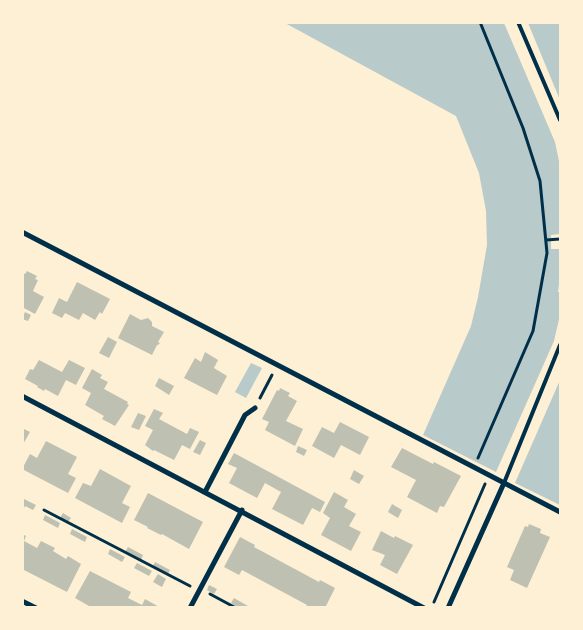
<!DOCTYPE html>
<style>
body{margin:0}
#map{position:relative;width:583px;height:630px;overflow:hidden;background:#fdf0d5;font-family:"Sofia Sans Condensed",sans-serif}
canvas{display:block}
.frame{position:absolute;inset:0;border:24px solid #fdf0d5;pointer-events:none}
</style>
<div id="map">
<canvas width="583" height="630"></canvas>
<div class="frame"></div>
</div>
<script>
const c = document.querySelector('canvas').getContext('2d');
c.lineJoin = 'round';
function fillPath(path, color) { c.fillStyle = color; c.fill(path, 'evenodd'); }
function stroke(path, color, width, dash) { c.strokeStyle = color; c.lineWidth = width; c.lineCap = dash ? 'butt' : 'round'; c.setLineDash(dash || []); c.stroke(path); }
const green = new Path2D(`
 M285 23H504L555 142 560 166V234L551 235V249H560V277L558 292H560V315L554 341 496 472 423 435 471 326 478 297 487 245 486 211 479 173 456 116Z
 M528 23H560V100Z
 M251 363 262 368 246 398 235 392Z
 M560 380V505L515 483Z`);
const building = new Path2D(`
 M27 271 37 276 35 279 38 280 33 291 44 297 35 314 22 307V272L25 274Z
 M77 282 110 299 102 314 100 312 95 320 83 313 79 320 65 313 62 318 52 313 59 298 67 302Z
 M25 312 31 315 28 321 22 319Z
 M130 314 141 320 148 318 152 322V326L164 332 158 342 160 343 158 345H157L152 355 118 338Z
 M108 337 117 342 109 358 99 353Z
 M205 352 218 360 214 368 227 376 217 395 184 378 195 358 201 362Z
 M39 360 62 372 69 360 85 368 76 385 66 380 58 396 45 389 44 391 37 387 38 386 25 379 30 369 33 370Z
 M92 369 102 375 100 378 108 382 104 389 128 402 127 404 129 405 115 426 102 419 104 416 85 405 91 393 82 388Z
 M159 378 174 386 169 395 155 386Z
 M280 388 290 393 288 396 297 401 286 421 303 429 295 446 265 430 269 422 262 419 277 390 279 391Z
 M154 409 163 413 159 419 187 434 190 428 199 432 190 449 182 445 174 460 154 450 153 451 145 445 153 430 145 426Z
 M138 413 146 416 139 430 131 427Z
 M340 422 369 437 360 455 341 445 334 458 312 446 322 427 334 433Z
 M22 428 30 432 22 446Z
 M200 440 206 443 200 455 193 452Z
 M46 441 77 457 68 474 76 478 68 493 22 469 30 454 37 458Z
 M298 446 307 450 304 456 296 452Z
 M402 448 433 464 434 462 461 476 444 507 440 506 437 513 407 497 416 480 391 467Z
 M234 453 325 502 320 512 312 508 303 525 272 509 281 492 265 483 257 498 229 483 237 468 228 464Z
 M100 469 131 486 122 503 130 507 122 523 75 498 83 483 91 486Z
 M354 470 364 476 359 484 350 479Z
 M334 492 348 500 344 507 356 514 349 526 361 532 351 551 321 535 330 518 323 513Z
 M148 493 203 522 189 549 162 534 161 535 147 528 148 527 134 520Z
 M22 498 36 505 33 510 25 506 24 508 22 507Z
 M392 504 402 510 398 518 388 512Z
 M63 513 71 518 68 522 60 518Z
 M45 515 60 523 58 528 43 520Z
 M529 524 541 529 540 533 550 537 527 588 510 580 514 570 507 567 525 526 528 527Z
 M72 529 87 537 85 542 70 534Z
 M381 531 394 538 395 536 413 545 397 574 380 565 385 555 372 550Z
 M22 534 26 536 24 541 37 548 41 541 55 548 53 551 66 559 68 556 81 564 67 592 22 569Z
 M240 537 255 545 254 547 319 582 320 580 335 588 325 608H306L307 605 242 570 239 575 224 567Z
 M128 547 143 555 141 560 125 552Z
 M110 549 125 557 122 562 108 554Z
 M155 562 170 570 168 574 153 566Z
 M137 563 152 571 149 576 134 568Z
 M90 571 131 592 128 598 142 605 145 599 161 608H93L89 606 75 598Z
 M158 574 166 579 162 587 153 582Z
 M209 585 217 589 214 594 207 590Z
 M234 598 248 606V608H239L231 603Z`);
const path = new Path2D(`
 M546 240 560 239
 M260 398 272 375
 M478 458 533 331 547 253 540 181 523 128 480 22
 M44 510 190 586
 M210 594 236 608
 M434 602 485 484`);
const service = new Path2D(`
 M518 22 560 120
 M504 483 560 345`);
const minor = new Path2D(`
 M22 232 560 512
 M22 396 424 608
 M205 492 245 415 255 408
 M22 601 36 608
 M190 608 242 510
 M448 608 504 483`);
fillPath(green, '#b9caca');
fillPath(building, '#bec0b2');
stroke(path, '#003049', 3);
stroke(service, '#003049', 4);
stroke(minor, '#003049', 5);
</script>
